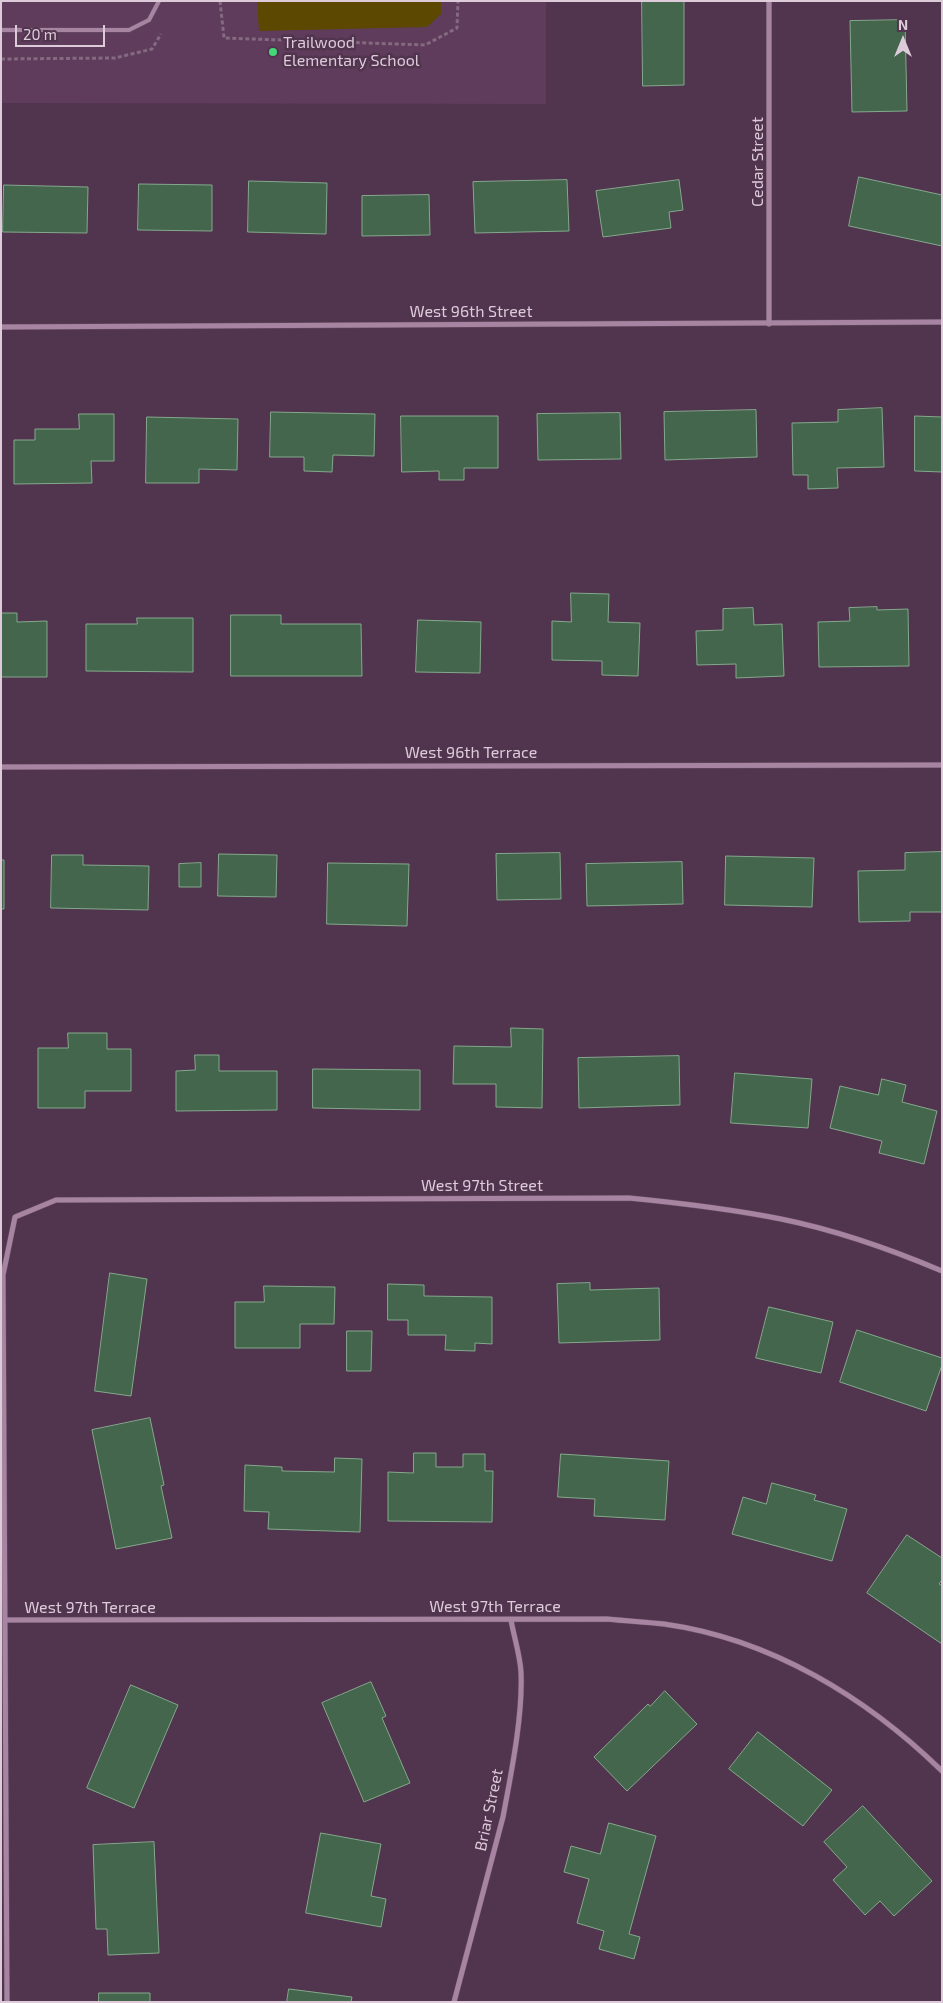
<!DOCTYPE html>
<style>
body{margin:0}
#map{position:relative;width:943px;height:2003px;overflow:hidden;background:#51344e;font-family:"Exo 2",sans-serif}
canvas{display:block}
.frame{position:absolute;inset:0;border:2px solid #ddcbda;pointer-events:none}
.north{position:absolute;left:878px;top:15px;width:50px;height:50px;-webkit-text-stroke:4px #51344e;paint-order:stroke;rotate:0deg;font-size:14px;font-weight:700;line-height:20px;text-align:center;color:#ddcbda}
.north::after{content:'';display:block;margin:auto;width:18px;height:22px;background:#ddcbda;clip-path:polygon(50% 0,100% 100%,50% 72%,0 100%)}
.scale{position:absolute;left:15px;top:25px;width:90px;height:22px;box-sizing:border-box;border:2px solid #ddcbda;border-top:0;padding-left:6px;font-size:15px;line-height:18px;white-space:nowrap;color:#ddcbda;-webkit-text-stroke:4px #51344e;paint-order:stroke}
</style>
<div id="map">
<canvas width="943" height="2003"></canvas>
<div class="frame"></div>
<div class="north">N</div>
<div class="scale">20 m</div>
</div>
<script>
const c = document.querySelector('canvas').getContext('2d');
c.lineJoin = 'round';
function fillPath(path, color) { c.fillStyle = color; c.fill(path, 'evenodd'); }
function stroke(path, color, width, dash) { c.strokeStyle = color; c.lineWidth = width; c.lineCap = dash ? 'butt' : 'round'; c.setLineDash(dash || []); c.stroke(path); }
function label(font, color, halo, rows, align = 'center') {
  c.font = font + ' "Exo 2",sans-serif'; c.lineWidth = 5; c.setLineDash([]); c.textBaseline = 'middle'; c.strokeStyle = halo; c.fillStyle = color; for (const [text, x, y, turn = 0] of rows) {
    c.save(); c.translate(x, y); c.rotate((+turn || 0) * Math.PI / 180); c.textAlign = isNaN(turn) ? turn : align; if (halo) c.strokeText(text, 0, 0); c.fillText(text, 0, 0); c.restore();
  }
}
const built = new Path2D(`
 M1 1H546V104L1 103Z`);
const green = new Path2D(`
 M257 1H441V14L427 27 259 31Z`);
const building = new Path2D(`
 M642 1H684V85L643 86Z
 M905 20 907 111 852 112 850 21Z
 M859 177 942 195V246L849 226Z
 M567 180 569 231 475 233 473 182Z
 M679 180 683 210 669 212 671 228 603 237 596 191Z
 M249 181 327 183 326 234 248 232Z
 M139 184 212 185V231L138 230Z
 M4 185 88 187 87 233 3 232Z
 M429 195 430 235 362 236V196Z
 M882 408 884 467 837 468 838 488 808 489V475H793L792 423 838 422V410Z
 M756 410 757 457 665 460 664 412Z
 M271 412 375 414 374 456 333 455 332 472 304 471V457H270Z
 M620 413 621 459 538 460 537 414Z
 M79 414H114V461H91L92 483 14 484V440H35V429H79Z
 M401 416H498V468H464V480H439V471L402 472Z
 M915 416 942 417V472L915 471Z
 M147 417 238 419 237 470 199 469V483H146Z
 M571 593 609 594 608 622 640 623 638 676 602 675V661L552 660V621L571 622Z
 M877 607V610L908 609 909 666 819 667 818 622 850 621 849 608Z
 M753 608 754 625 782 624 784 676 736 678V664L697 665 696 631 723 630V609Z
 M1 613H17V622L47 621V677H1Z
 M231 615H281V624H361L362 676H231Z
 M137 618H193V672L86 671V624H137Z
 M418 620 481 622 480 673 416 672Z
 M942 852V912H910V921L859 922 858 871 905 870V853Z
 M560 853 561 899 497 900 496 854Z
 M219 854 277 855 276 897 218 896Z
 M52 855H83V865L149 866 148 910 51 908Z
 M726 856 814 858 812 907 725 905Z
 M1 860H4V909H1Z
 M682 862 683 904 587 906 586 864Z
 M201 863V887H179V864Z
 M328 863 409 864 407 926 327 924Z
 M511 1028 543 1029 542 1108 496 1107V1084H453L454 1046 511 1047Z
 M68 1033H107V1049H131V1091H85V1108H38V1048H68Z
 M195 1055H219V1071H277V1110L176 1111V1071L195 1070Z
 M679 1056 680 1105 579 1108 578 1058Z
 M313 1069 420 1070V1110L313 1108Z
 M735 1073 812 1079 808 1128 731 1123Z
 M882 1079 906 1085 902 1102 937 1111 924 1164 879 1153 882 1141 830 1128 840 1086 878 1095Z
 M110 1273 147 1279 131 1396 95 1391Z
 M590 1283V1290L659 1288 660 1340 559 1343 557 1284Z
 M388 1284 424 1285V1296L492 1297V1344L475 1343V1351L445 1350 446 1335H408V1320H388Z
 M264 1286 335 1287 334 1324H300V1348H235V1302H264Z
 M769 1307 833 1322 821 1373 756 1358Z
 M857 1330 942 1358V1365L926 1411 840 1382Z
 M347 1331H372L371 1371H347Z
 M150 1418 164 1485 161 1486 172 1538 116 1549 92 1430Z
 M414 1453H436V1467H463V1454H485V1471H493L492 1522 388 1521V1472L413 1473Z
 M561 1454 669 1461 665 1520 594 1516 595 1499 558 1497Z
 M335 1458 362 1459 360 1532 268 1529 269 1512 244 1511 245 1465 282 1467V1471L334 1472Z
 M772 1483 816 1495 814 1500 847 1509 832 1561 732 1534 743 1497 766 1504Z
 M907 1535 942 1558V1580L939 1584 942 1586V1644L867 1593Z
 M371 1682 386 1716 382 1718 410 1783 364 1802 322 1703Z
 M131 1685 178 1705 134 1808 87 1788Z
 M665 1691 697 1724 627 1791 594 1757 648 1704 650 1706Z
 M758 1732 832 1790 803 1826 729 1769Z
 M863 1806 932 1881 894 1916 880 1901 865 1915 833 1880 847 1867 824 1842Z
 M609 1823 656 1836 629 1934 640 1937 634 1959 599 1949 604 1931 577 1923 589 1879 564 1872 571 1846 600 1854Z
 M321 1833 381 1844 371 1896 386 1899 381 1927 306 1913Z
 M154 1842 159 1953 108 1955 107 1929H96L93 1845Z
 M289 1989 352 1997 351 2002H287Z
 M99 1993H150V2002H99Z`);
const path = new Path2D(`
 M220 1 224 38 425 45 457 28 458 1
 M1 59 115 58 152 49 161 34`);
const service = new Path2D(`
 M1 30H129L149 20 159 1`);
const minor = new Path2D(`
 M769 324V1
 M1 327 942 322
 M1 767 942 765
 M5 1620 607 1619C626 1621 645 1622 664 1624 771 1639 866 1697 942 1771
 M7 2002 3 1275 15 1217 56 1200 629 1198C680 1203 731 1209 781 1219 836 1230 890 1249 942 1271
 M454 2002 503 1817C511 1774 523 1716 521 1672 520 1655 514 1637 511 1620`);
const markers = [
 [273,52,5,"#46d77a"]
];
const poiNames = [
 ["Trailwood",283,43],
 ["Elementary School",283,61]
];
const streetNames = [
 ["Cedar Street",758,162,-90],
 ["West 96th Street",471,312],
 ["West 96th Terrace",471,753],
 ["West 97th Street",482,1186],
 ["West 97th Terrace",495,1607],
 ["West 97th Terrace",90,1608],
 ["Briar Street",489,1810,-78]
];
fillPath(built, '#5f3c5b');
fillPath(green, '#5c4800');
fillPath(building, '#43664c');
stroke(building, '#84a98c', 1);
stroke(service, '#685065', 5);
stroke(minor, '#685065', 6);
stroke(path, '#836a80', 3, [4, 2.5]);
stroke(service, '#a785a2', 4);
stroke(minor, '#a785a2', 5);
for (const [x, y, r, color] of markers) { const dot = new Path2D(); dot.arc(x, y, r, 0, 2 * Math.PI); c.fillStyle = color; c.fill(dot); stroke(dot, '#51344e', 2); }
label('16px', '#ddcbda', '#51344e', poiNames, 'left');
label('16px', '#ddcbda', '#51344e', streetNames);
</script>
